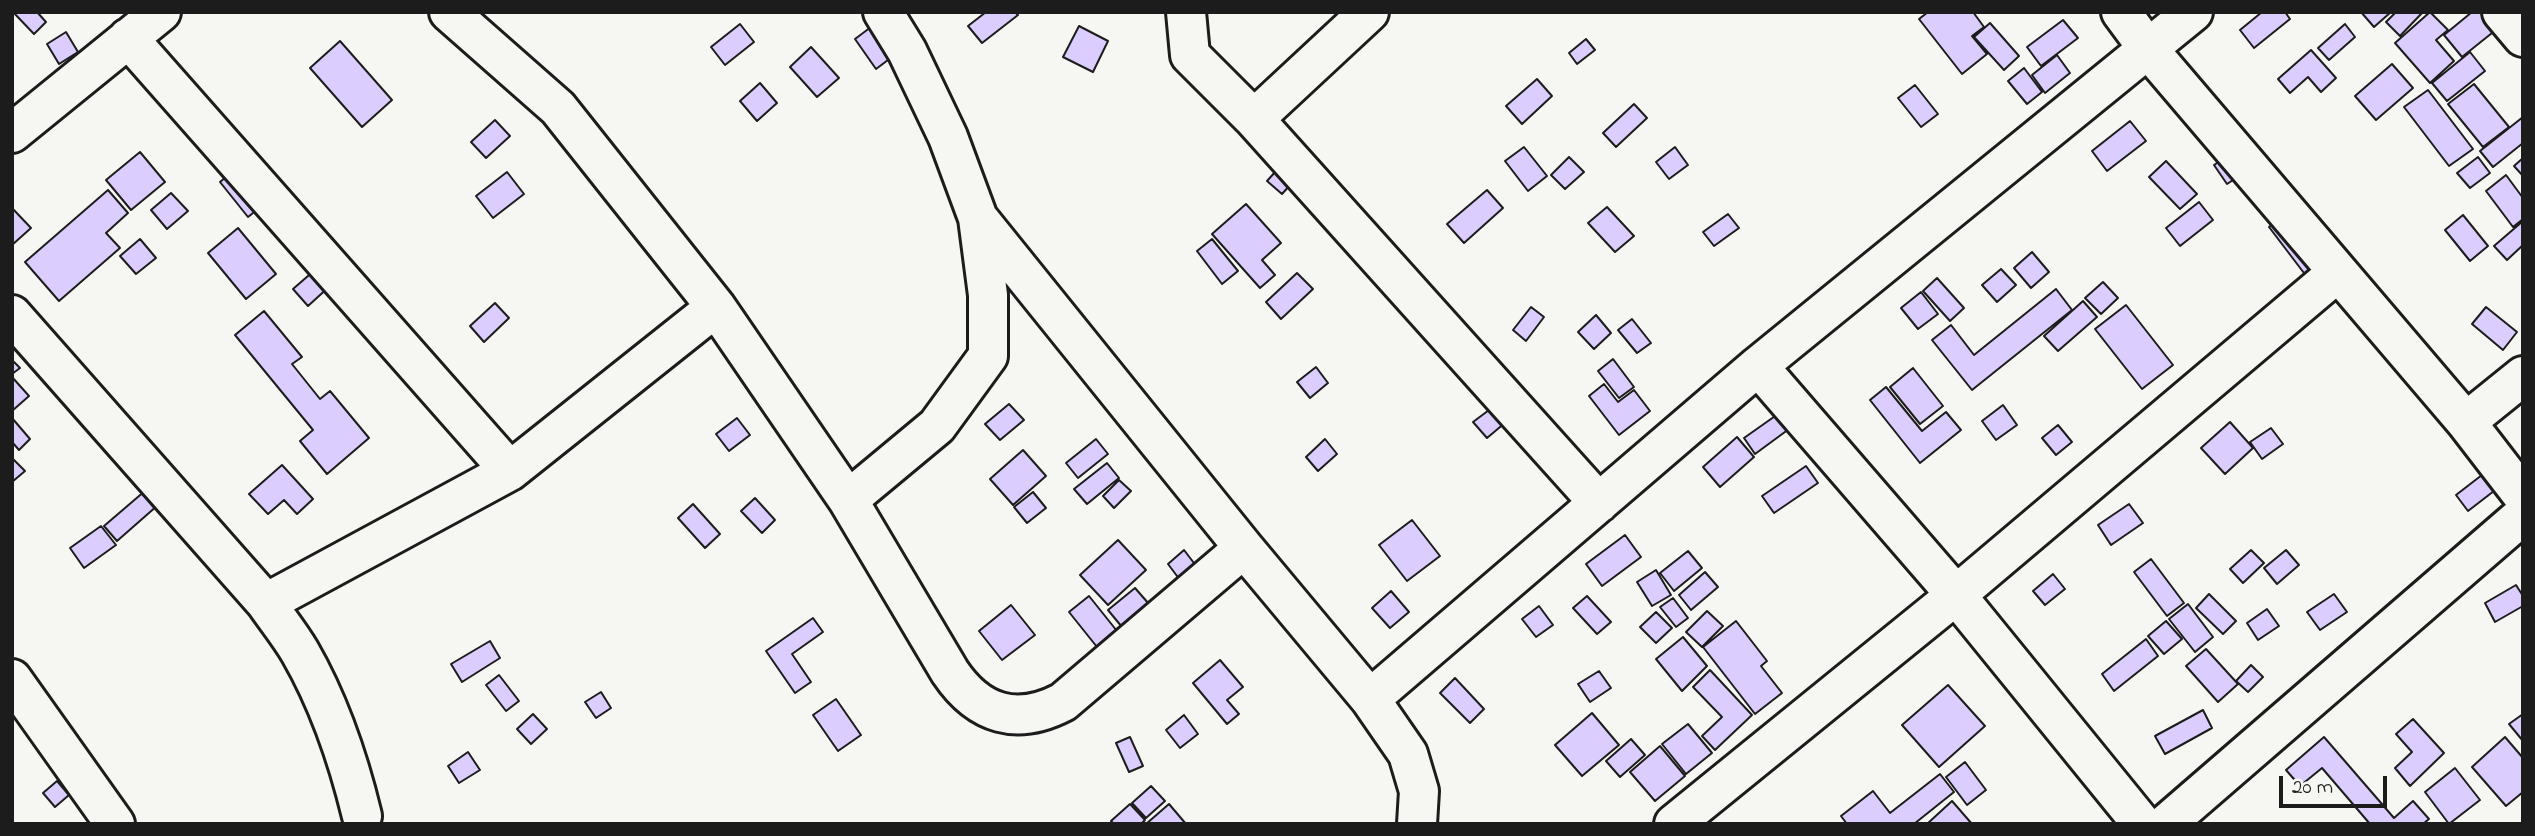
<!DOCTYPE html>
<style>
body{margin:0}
#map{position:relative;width:2535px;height:836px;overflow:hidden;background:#f6f6f2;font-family:"Indie Flower",sans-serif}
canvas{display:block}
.frame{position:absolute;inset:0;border:14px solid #1c1c1c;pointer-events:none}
.scale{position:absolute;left:2279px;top:776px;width:108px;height:32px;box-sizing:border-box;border:4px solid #1c1c1c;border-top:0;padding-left:9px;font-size:21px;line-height:24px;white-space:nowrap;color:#1c1c1c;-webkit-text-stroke:5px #f6f6f2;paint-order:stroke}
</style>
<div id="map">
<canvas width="2535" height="836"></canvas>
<div class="frame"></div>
<div class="scale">20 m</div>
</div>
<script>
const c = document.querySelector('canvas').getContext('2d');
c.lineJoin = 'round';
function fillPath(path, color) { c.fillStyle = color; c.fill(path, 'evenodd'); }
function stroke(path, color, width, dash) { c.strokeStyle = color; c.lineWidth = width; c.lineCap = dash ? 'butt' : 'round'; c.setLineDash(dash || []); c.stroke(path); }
const building = new Path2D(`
 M13 12H37L46 22 34 34Z
 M986 12H1015L1018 15 982 43 968 26Z
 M1928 12H1973L1984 27 1972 36 1987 54 1962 74 1919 19Z
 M2262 12H2285L2290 19 2254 48 2240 30Z
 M2361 12H2391L2374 27Z
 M2396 12H2421L2422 13 2400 36 2386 22Z
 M2430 12 2448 30 2436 40 2454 61 2430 83 2395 43Z
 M2472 12H2509L2512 17 2462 57 2444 35Z
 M2063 20 2078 38 2041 66 2027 47Z
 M1990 23 2019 56 2004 70 1974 37Z
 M740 24 754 42 725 65 711 47Z
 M875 24 896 54 876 69 855 39Z
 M2345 24 2355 37 2329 60 2318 48Z
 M1079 26 1108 41 1093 72 1063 57Z
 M66 32 78 52 59 64 47 44Z
 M1586 39 1595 50 1577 64 1569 53Z
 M340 41 392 100 362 127 310 68Z
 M811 47 839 78 817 97 790 67Z
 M2311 50 2336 78 2321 92 2308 77 2290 93 2278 79Z
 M2470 52 2485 71 2447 101 2432 83Z
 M2057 55 2070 73 2045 93 2032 75Z
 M2392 64 2413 88 2376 120 2355 96Z
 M2024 68 2042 92 2027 104 2008 81Z
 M1537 79 1552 96 1522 124 1506 106Z
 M760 83 777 103 757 121 740 101Z
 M2474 84 2509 127 2483 147 2448 104Z
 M1915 85 1938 114 1921 127 1898 98Z
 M2428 90 2473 149 2449 166 2404 107Z
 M1634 104 1647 118 1616 147 1603 133Z
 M2523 117V143L2493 167 2480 151Z
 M495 120 510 136 486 158 471 142Z
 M2130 121 2146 141 2107 171 2092 151Z
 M1524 147 1547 176 1528 191 1505 161Z
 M1675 147 1688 165 1669 179 1656 162Z
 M140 152 165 182 131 210 106 180Z
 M2234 152 2247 171 2227 184 2214 165Z
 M1569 157 1584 172 1565 189 1551 175Z
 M2478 157 2490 173 2470 188 2457 173Z
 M2523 158V176L2514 166Z
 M1285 161 1299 175 1282 194 1267 181Z
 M2166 161 2197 194 2180 209 2149 177Z
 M234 170 263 205 248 217 220 182Z
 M507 172 524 194 493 218 476 196Z
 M2506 175 2523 198V219L2513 227 2486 191Z
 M108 190 128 213 106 233 120 248 59 301 25 262Z
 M1487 190 1503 208 1464 243 1447 224Z
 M171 193 188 211 167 229 151 210Z
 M2199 202 2213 220 2180 246 2166 228Z
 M1246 204 1281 243 1262 260 1275 275 1260 288 1212 234Z
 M1607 207 1634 236 1615 252 1588 223Z
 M12 208 31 228 12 245Z
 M2288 212 2326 263 2307 277 2269 227Z
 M1728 214 1739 228 1714 246 1703 232Z
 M2463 215 2488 246 2470 261 2445 230Z
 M2523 221V245L2507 260 2494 246Z
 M238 228 276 274 246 299 208 253Z
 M140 239 156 258 136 274 120 256Z
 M1212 239 1238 271 1222 284 1197 251Z
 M2032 252 2049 272 2031 288 2014 268Z
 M316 269 331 285 308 306 293 289Z
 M2001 269 2016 285 1997 302 1982 285Z
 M1297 273 1313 289 1281 319 1266 302Z
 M1937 278 1964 308 1950 321 1923 291Z
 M2103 282 2118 298 2101 314 2085 298Z
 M2056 289 2072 310 1972 390 1932 340 1951 325 1974 355Z
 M1921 292 1938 314 1918 329 1901 308Z
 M2083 301 2097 317 2058 351 2044 336Z
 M495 303 509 318 484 342 470 326Z
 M2126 305 2173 365 2142 389 2095 329Z
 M1531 307 1544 317 1526 341 1513 330Z
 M2486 307 2517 332 2503 350 2472 324Z
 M264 311 302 357 292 364 320 399 330 391 369 438 327 474 300 441 313 430 235 335Z
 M1596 315 1611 333 1594 349 1578 332Z
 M1632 319 1651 343 1637 353 1618 330Z
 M1613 359 1634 387 1619 398 1598 371Z
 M12 360 20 368 12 374Z
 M1316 367 1328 383 1310 398 1297 382Z
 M1913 368 1943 406 1920 424 1890 387Z
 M12 377 29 396 12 411Z
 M1604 384 1618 402 1634 390 1650 411 1619 435 1589 396Z
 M1886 387 1922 431 1946 412 1961 430 1920 463 1870 400Z
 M1009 404 1024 420 1000 440 985 424Z
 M2003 405 2017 425 1996 440 1982 421Z
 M1493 407 1506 422 1487 438 1473 422Z
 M1778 414 1789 429 1755 454 1744 438Z
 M12 418 30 439 19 450 12 442Z
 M737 418 750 435 729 451 716 434Z
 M2230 422 2253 448 2225 474 2201 448Z
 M2058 425 2072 442 2056 455 2042 438Z
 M2271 428 2283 444 2262 459 2250 442Z
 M1737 437 1754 457 1720 487 1703 467Z
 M1096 439 1108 454 1078 478 1066 463Z
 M1325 439 1337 454 1318 471 1306 457Z
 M1023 450 1046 476 1013 505 990 479Z
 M12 458 25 471 12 482Z
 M1107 463 1119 478 1087 504 1074 489Z
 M282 465 313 499 297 514 284 500 268 514 249 494Z
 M1806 466 1818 483 1774 513 1762 496Z
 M2491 468 2503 484 2468 511 2456 495Z
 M1119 480 1131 491 1114 508 1103 496Z
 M153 484 166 498 117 541 104 526Z
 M1033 492 1046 508 1027 523 1014 507Z
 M755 498 775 520 762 533 741 511Z
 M693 504 720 534 705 548 678 518Z
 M2129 504 2143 523 2111 545 2098 525Z
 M1412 520 1440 556 1407 581 1379 545Z
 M101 526 116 545 84 568 70 548Z
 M1625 535 1641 557 1602 586 1586 564Z
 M1118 540 1146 570 1108 605 1080 575Z
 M1184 550 1197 567 1180 580 1168 564Z
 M2251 550 2264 563 2243 583 2230 569Z
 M2286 550 2299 565 2277 584 2264 568Z
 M1688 551 1702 568 1674 591 1660 573Z
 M2151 559 2184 603 2167 616 2134 572Z
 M1656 570 1671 595 1652 606 1637 582Z
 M1705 572 1718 587 1691 610 1679 595Z
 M2053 574 2065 589 2045 605 2033 591Z
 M2516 585 2523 596V606L2495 622 2485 603Z
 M1135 588 1149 604 1122 627 1108 610Z
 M1391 591 1409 612 1390 628 1372 608Z
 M2209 594 2236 621 2223 634 2196 608Z
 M2334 594 2347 612 2320 630 2307 612Z
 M1089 596 1117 631 1097 647 1069 612Z
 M1587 596 1611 622 1597 634 1573 608Z
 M1673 598 1688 618 1676 627 1660 607Z
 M2188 604 2213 637 2195 652 2169 619Z
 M1011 605 1035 635 1002 660 979 631Z
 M1539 606 1553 625 1536 637 1522 619Z
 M2267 609 2279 626 2258 640 2247 623Z
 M1707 611 1723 626 1702 647 1686 632Z
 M1656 612 1672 628 1656 643 1640 627Z
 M813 618 823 632 792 654 811 682 795 693 766 651Z
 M1736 621 1767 661 1761 666 1782 693 1755 714 1703 647Z
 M2166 621 2182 639 2164 654 2148 636Z
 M1683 637 1707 666 1682 691 1656 659Z
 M2146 639 2158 656 2114 691 2102 674Z
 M490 641 500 658 462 682 451 664Z
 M2206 649 2238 684 2218 702 2186 666Z
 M1220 660 1243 687 1227 700 1239 714 1227 724 1193 683Z
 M2251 665 2263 677 2248 692 2236 681Z
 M1710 670 1752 715 1715 750 1702 736 1722 717 1693 687Z
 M1599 671 1611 688 1590 702 1578 684Z
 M499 675 519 701 506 711 486 685Z
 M1455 678 1484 709 1470 723 1440 693Z
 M1948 685 1985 726 1939 767 1902 725Z
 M601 692 611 708 596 718 585 702Z
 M836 699 861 735 838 751 813 715Z
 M2203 710 2212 728 2165 754 2155 736Z
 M1592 713 1619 745 1582 776 1555 745Z
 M533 714 547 729 531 744 517 729Z
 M2523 714V741L2509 724Z
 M1184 715 1198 734 1180 748 1166 730Z
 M2413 719 2444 753 2410 786 2395 768 2412 752 2396 734Z
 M1688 724 1712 753 1686 774 1662 744Z
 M1130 737 1143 766 1129 772 1116 743Z
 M2324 737 2394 818 2413 801 2429 819 2423 824H2370L2322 768 2300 786 2286 770Z
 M2505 737 2523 758V792L2506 806 2472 767Z
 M1631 739 1645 755 1620 777 1606 761Z
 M1660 746 1685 776 1655 801 1630 772Z
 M468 752 480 770 459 783 448 766Z
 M1965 762 1986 790 1967 805 1946 777Z
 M2455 768 2480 800 2449 824 2425 792Z
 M1940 774 1954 792 1914 824H1847L1841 816 1873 791 1890 813Z
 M57 781 69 795 55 807 43 793Z
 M1151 786 1165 801 1146 818 1132 803Z
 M1952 801 1972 824H1927Z
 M1130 804 1145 820 1141 824H1114L1111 821Z
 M1169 804 1186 824H1146Z`);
const minor = new Path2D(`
 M449 12 558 108 716 307 848 500 950 672C979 715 1017 726 1063 702L1244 548
 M1186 12 1190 55 1254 119 1599 503
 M2121 12 2149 50 2466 422 2523 496
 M2502 12 2523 37
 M128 38 510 471
 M1254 119 1369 12
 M12 133 161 12
 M978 218 1244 548 1370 699 1408 754 1419 791 1417 824
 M12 315 266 603C277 619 290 635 300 652 330 704 348 758 362 816
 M2466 422 2523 376
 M848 500 937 426 988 356V295L978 218 948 137 907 51 883 12
 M266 603 510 471 716 307
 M12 679 115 824
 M1370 699 1758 366
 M1674 824 1956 595 2338 272
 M2142 824 1956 595 1758 366 2193 12
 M2166 824 2523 515`);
fillPath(building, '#dccdff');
stroke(building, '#1c1c1c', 2);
stroke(minor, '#1c1c1c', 44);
stroke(minor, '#f6f6f2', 38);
</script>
